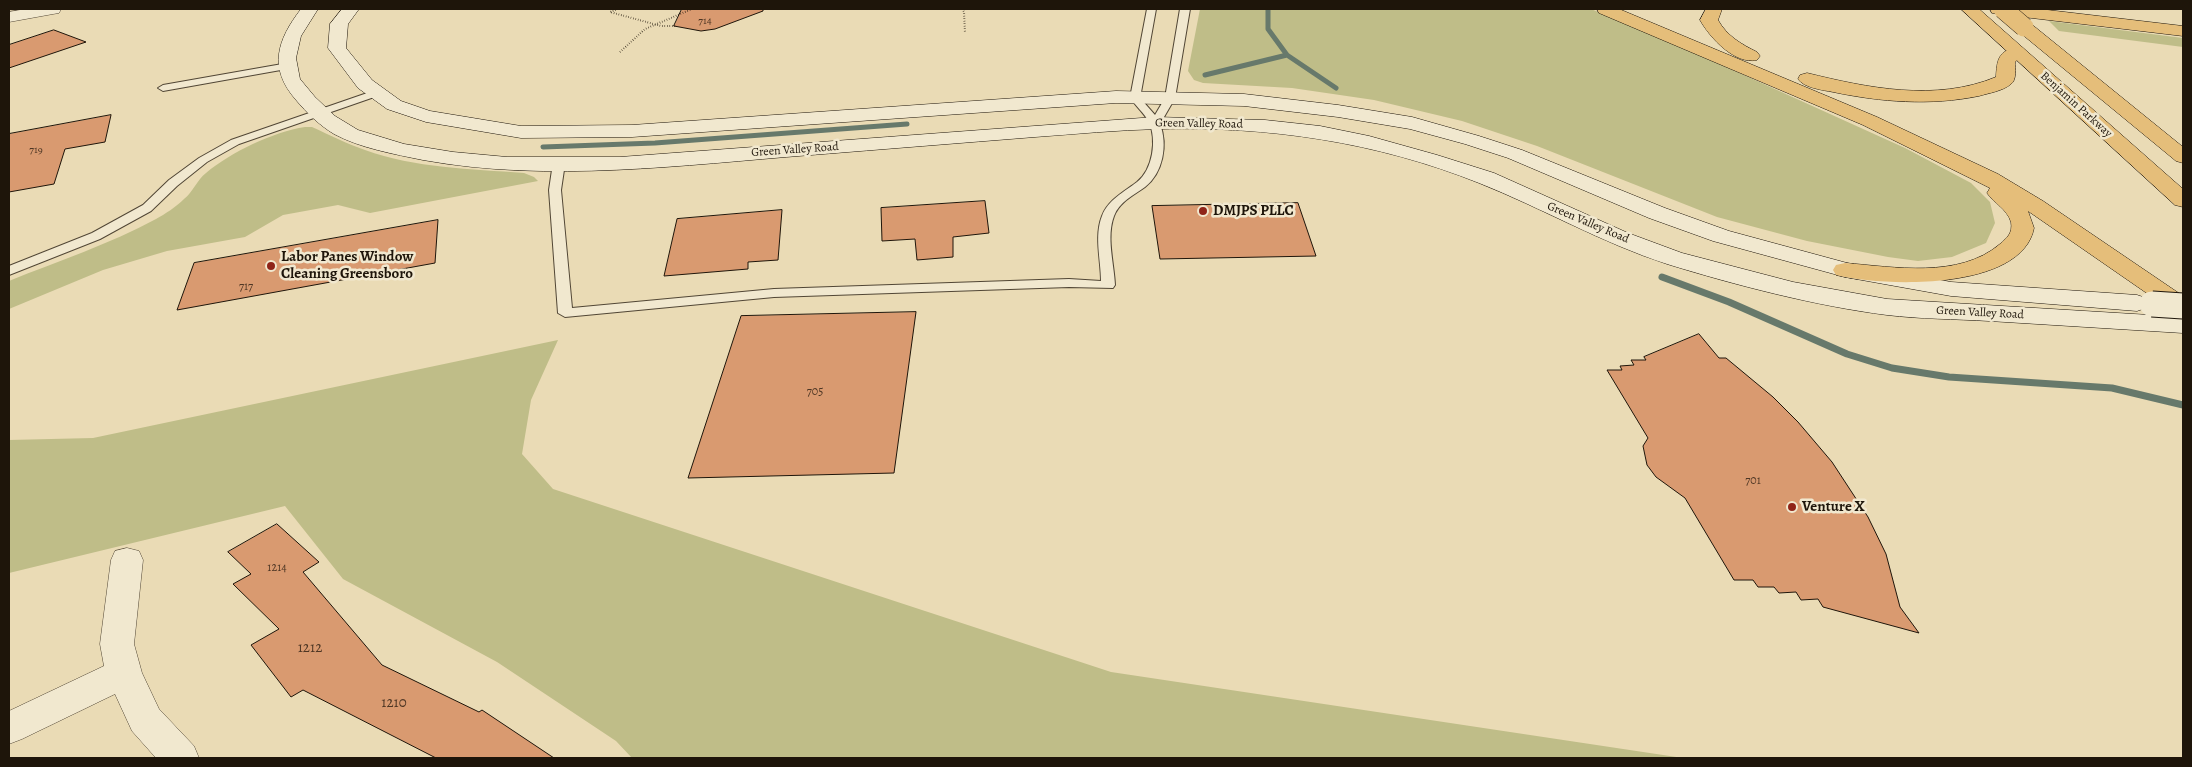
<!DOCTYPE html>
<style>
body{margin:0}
#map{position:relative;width:2192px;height:767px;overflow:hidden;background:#eadbb5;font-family:Alegreya,serif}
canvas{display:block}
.frame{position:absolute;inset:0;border:10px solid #1e150a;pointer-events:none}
</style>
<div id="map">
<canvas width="2192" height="767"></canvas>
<div class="frame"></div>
</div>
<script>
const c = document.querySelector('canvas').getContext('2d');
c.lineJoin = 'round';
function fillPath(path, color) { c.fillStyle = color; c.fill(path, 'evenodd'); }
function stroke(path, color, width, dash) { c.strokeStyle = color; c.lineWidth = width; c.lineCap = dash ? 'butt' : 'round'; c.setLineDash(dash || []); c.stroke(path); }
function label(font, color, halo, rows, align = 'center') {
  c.font = font + ' Alegreya,serif'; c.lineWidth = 5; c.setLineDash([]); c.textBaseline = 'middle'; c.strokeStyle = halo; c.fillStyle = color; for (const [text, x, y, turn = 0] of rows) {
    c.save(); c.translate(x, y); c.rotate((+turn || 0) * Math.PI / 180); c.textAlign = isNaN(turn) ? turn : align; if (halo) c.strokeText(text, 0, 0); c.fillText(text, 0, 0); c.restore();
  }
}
const green = new Path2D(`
 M1200 9H1591L1691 51 1905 148 1971 183 1990 202 1995 223 1986 243 1952 257 1918 261 1888 257 1807 241 1717 217 1537 146 1462 121 1374 100 1292 88 1203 83 1194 80 1188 71Z
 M2049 21 2183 38V47L2059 31Z
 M305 127H312C330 135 347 144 365 150 415 168 471 169 524 173L534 177 538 181 370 213 338 205 283 215 245 237 167 251 103 270 9 309V281C58 261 110 244 156 219 165 214 176 207 184 199 193 192 197 180 206 173 231 152 273 132 305 127Z
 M558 340 531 400 522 454 553 489 1111 672 1683 758H632L616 741 497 662 343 579 285 506 9 573V440L93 438Z`);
const streamFar1 = new Path2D(`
 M1268 9V29L1287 55 1336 88
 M1205 75 1287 55
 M543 147 655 143 907 124`);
const stream = new Path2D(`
 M1662 277 1729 302 1847 354 1892 368 1949 377 2112 388 2183 405`);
const building = new Path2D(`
 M682 9H763V11L715 29 701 31 674 26Z
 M54 30 86 42 9 68V45Z
 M111 115 105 142 65 149 54 184 9 192V134Z
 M985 201 989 233 953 237V257L917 260 915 239 882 241 881 208Z
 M1298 203 1316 256 1160 259 1152 206Z
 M782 210 778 260 748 262V269L664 276 677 219Z
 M438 220 435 263 177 310 194 263Z
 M916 312 894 473 688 478 741 316Z
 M1699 334 1719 358H1726L1773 397 1798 422 1832 462 1868 517 1886 554 1900 607 1919 633 1823 607 1818 599 1801 600 1796 592 1779 593 1774 587H1758L1753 580H1734L1685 498 1656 477 1647 465 1643 446 1648 438 1607 370H1622L1620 366 1634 365 1631 360H1646L1644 357Z
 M277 524 319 562 303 572 382 665 479 712 482 710 554 758H436L303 690 291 697 251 645 279 629 233 584 251 574 228 552Z`);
const path = new Path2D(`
 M618 9 610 12 661 26H677
 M962 9 964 12 965 33
 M620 52 645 29 692 9`);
const service = new Path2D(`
 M1147 9H1156L1140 98 1155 115 1165 98 1180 9H1190L1175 98 1160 124C1168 145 1163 173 1145 187 1134 195 1119 202 1114 216 1106 237 1114 263 1115 285L1113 288 1069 287 774 297 565 317 558 313 549 190 553 163 559 160 565 163 561 190 572 308 774 289 1069 279 1101 281C1101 260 1094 236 1102 216 1108 200 1124 192 1137 182 1153 169 1157 140 1149 122 1144 113 1136 106 1130 98Z
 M288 63 293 66 292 68 163 91 158 88 163 85Z
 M376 90 381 93 380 95 239 144 207 162 177 186 151 211 100 239 9 275V266L92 233 143 205 169 180 199 158 231 140Z`);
const minor = new Path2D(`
 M26 9H61L59 13 53 14 9 22V12Z
 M127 548 139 551 143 560 134 644 142 673 159 709 194 746 199 758H156L132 731 115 694 22 739 9 744V711L104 666 100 644 111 560 115 551Z`);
const secondary = new Path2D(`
 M301 9H318L301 36 296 58 300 79 315 97 335 116 358 130 404 144 453 152 507 157H620L1155 117 1265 120 1320 126 1369 136 1437 155 1494 173 1628 233 1682 253 1793 282 1887 299 2183 317V333C2118 329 2054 325 1989 321 1955 319 1920 319 1887 315 1816 306 1735 285 1667 264 1602 243 1542 208 1479 183 1377 142 1268 126 1158 129 1117 130 1076 134 1035 137 960 143 885 149 811 155 682 165 550 183 423 160 394 154 360 148 334 134 319 125 307 113 296 100 268 68 277 40 301 9Z
 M342 9H359L348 24 346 48 372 80 401 101 430 111 521 126 632 125 1116 91 1244 94 1338 105 1412 117 1479 136 1522 150 1665 208 1729 231 1847 263 1951 282 2137 295 2146 298 2150 303 2146 308 2137 311 1951 296 1845 277 1713 241 1649 218 1508 158 1465 144 1410 129 1338 117 1244 106 1116 103 632 137 521 138 426 122 387 109 358 88 328 48 330 24Z`);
const trunk = new Path2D(`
 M1961 9H1979L2183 189V207L2175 205Z
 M2024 22 2030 23 2183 147V163L2176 161 2018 31 2015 27 2018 23Z`);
const motorway = new Path2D(`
 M1597 9H1619L1877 117 1998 174 2043 201 2183 296V315L2174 312 2028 211 2034 228C2022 291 1883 287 1836 275L1833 270 1836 265 1845 263C1894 267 1959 279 2000 244 2007 238 2013 233 2011 222 2007 209 1994 203 1987 193L1990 188 1982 184 1863 125 1599 13Z
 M1706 9H1722L1718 20C1727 36 1741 44 1757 52L1760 56 1757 60C1735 65 1710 38 1700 20Z
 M1990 9H2039L2183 26V36L1998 14 1992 13Z
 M2017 47 2023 48 2026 52 2015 62C2015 68 2017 80 2011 84 2003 91 1989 93 1979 96 1930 106 1881 102 1833 92 1823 90 1804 88 1798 79L1800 75 1807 73C1868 88 1936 102 1996 77 1997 60 1998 51 2017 47Z`);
const secondaryBridge = new Path2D(`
 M2152 304 2183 306`);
const trunkBridge = new Path2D(`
 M2003 9 2024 27`);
const markers = [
 [1203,211,5,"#8f2418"],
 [271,266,5,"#8f2418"],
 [1792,507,5,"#8f2418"]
];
const farNumbernames = [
 ["714",705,21],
 ["719",36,150]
];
const farStreetnames = [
 ["Benjamin Parkway",2076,105,42],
 ["Green Valley Road",1199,124,1],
 ["Green Valley Road",795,150,-4],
 ["Green Valley Road",1588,223,23],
 ["Green Valley Road",1980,313,3]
];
const numberNames = [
 ["717",246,287],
 ["705",815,392],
 ["701",1753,481],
 ["1214",277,568]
];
const poiNames = [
 ["DMJPS PLLC",1213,211],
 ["Labor Panes Window",281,257],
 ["Cleaning Greensboro",281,274],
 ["Venture X",1802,507]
];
const nearNumbernames = [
 ["1212",310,648],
 ["1210",394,703]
];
fillPath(green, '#bfbd88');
stroke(streamFar1, '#67796b', 5);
stroke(stream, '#67796b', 7);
fillPath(building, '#d99a70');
stroke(building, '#1e150a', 1);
stroke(service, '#514635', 2);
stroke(minor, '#514635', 1);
stroke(secondary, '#1e150a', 1);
stroke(trunk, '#1e150a', 1);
stroke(motorway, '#1e150a', 1);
stroke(path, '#1e150a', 2, [0.5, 2]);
fillPath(service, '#f1e8cf');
fillPath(minor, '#f1e8cf');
fillPath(secondary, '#f1e8cf');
fillPath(trunk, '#e5be7a');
fillPath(motorway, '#e5be7a');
stroke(secondaryBridge, '#1e150a', 27, []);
stroke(trunkBridge, '#1e150a', 20, []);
stroke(secondaryBridge, '#f1e8cf', 25);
stroke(trunkBridge, '#e5be7a', 19);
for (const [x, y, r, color] of markers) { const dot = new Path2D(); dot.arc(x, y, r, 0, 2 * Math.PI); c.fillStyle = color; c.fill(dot); stroke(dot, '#f1e8cf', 2); }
label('11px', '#4d3624', null, farNumbernames);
label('12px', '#1e150a', '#f1e8cf', farStreetnames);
label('12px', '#4d3624', null, numberNames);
label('bold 15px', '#1e150a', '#f1e8cf', poiNames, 'left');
label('15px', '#4d3624', null, nearNumbernames);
</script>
